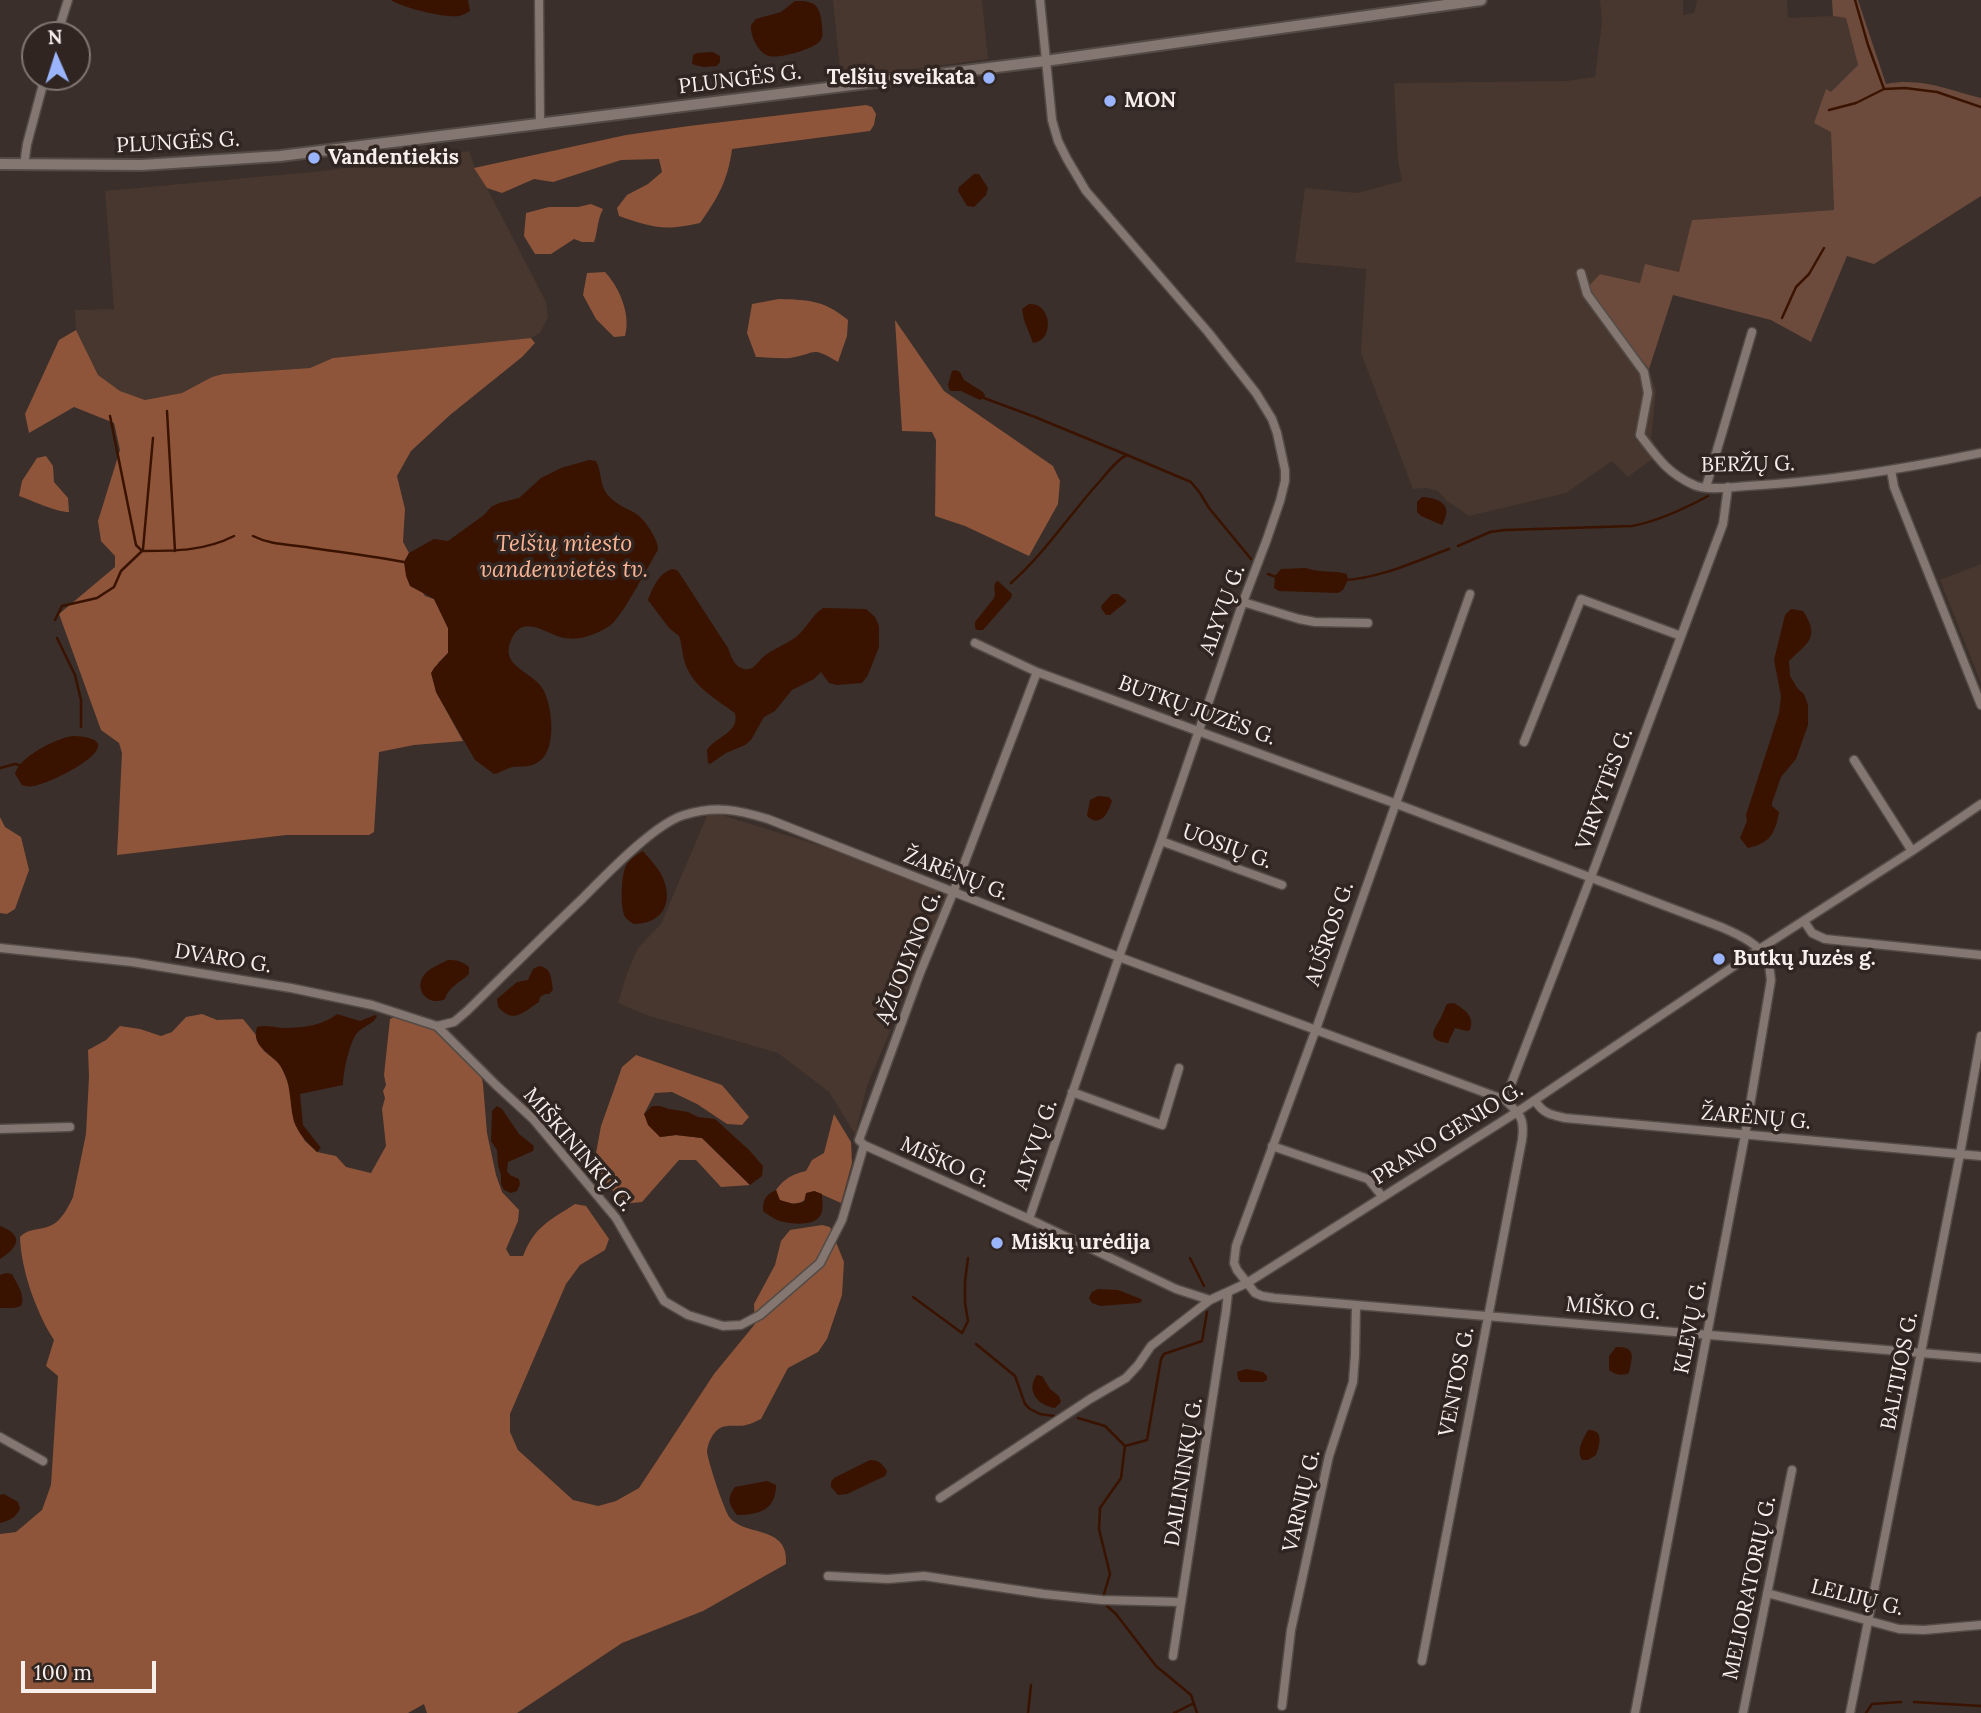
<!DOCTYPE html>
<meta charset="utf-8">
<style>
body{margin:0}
#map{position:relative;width:1981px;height:1713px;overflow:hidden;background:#3a2f2a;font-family:Lora,serif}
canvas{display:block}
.north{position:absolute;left:21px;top:21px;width:70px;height:70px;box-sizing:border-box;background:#302520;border:2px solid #807672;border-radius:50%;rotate:357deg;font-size:19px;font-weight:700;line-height:28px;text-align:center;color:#f7efec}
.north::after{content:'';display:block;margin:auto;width:24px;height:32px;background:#9ab5fd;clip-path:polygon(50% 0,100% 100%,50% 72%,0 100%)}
.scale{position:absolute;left:21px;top:1661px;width:135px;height:32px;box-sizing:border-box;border:4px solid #f7efec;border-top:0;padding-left:9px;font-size:21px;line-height:24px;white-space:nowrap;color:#f7efec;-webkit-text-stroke:5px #302520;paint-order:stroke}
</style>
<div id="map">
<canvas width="1981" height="1713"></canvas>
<div class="north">N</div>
<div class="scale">100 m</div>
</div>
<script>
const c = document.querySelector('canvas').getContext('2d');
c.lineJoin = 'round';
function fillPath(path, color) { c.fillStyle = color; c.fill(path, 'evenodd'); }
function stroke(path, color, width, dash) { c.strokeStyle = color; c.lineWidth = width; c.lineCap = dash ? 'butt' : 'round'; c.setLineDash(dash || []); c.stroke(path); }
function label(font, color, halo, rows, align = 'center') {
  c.font = font + ' Lora,serif'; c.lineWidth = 7; c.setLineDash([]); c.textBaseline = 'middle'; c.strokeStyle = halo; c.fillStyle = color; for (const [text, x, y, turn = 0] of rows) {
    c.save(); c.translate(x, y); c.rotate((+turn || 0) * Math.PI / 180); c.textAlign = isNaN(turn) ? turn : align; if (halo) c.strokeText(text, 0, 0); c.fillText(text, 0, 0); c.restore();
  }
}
const built = new Path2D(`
 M833 0H982L988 59 841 79Z
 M1600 0H1683V15L1694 13 1697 0H1787L1788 18 1833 16 1846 18 1858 65 1831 93 1826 89 1831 131 1834 210 1692 220 1679 272 1652 265 1641 283 1600 274 1598 304 1649 369 1656 391 1651 438 1660 453 1628 477 1612 461 1566 493 1469 516 1447 501 1438 491 1427 488 1413 489 1361 353 1366 269 1295 262 1305 188 1357 193 1402 181 1398 161 1394 83 1566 81 1595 77 1602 22Z
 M469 151 475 168 487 188 546 302 548 317 540 333 531 338 333 358 310 368 223 374 212 377 182 393 145 400 120 391 98 375 76 330 75 310 114 309 105 191 322 171Z
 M1981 564V683L1940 580Z
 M709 811 840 852 949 891 867 1086 855 1134 829 1092 778 1053 649 1016 618 1003 627 973 638 948 661 924Z`);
const green = new Path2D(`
 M1832 0H1858L1886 84C1922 77 1947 90 1981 98V196L1874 264 1847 256 1811 342 1771 320 1673 295 1649 369 1598 304 1589 286 1600 274 1640 283 1645 264 1679 272 1692 220 1834 210 1831 132 1814 123 1826 89 1831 92 1858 65 1846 18 1833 16Z`);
const forest = new Path2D(`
 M866 105 872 107 876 114 874 125 870 131 732 149C728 180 718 198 700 223 664 231 654 228 619 216L617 208 627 195 648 184 662 172 659 159 621 160 553 182 534 179 502 193 487 188 474 168 626 135 689 126Z
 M591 204 603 209C597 220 598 231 594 242H582L574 239 551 254H535L524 236 526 213 549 207H578Z
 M605 272C620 288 631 315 625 336L614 337 596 319 583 295 587 273Z
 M779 299C809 300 824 300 848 320L847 336 838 362C810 345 817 354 790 358 779 359 767 357 756 357L747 333 752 304Z
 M895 320 944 391 1053 466 1060 481 1058 504 1029 556 965 526 935 516 936 440 932 432 902 431Z
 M76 330 98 375 120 391 145 400 182 393 212 377 223 374 310 368 333 358 531 338 535 343 522 357 450 415 411 451 397 476 405 509 403 542 409 553 404 562 425 596 434 599 448 628V653L438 663 436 692 463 741 414 745 379 752 374 832 369 835H286L117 855 122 753 119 743 101 730 59 614 115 567V556L101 541 98 521 120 450 114 423 74 407 29 433 25 414 59 340Z
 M46 456 53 466 54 482 68 498 69 512C56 512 33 501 19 496L22 481 37 458Z
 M0 817 5 827 21 837 29 870 15 909 7 914 0 913Z
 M202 1014 217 1020 243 1019 256 1035 264 1051 280 1064 290 1087 294 1122 305 1141 317 1152 336 1156 346 1167 371 1173 386 1146 382 1109 385 1098 383 1091 386 1085 384 1075 390 1019 394 1017 435 1030 480 1070 483 1084 487 1133 496 1175 502 1192 519 1210 518 1221 506 1249 510 1256H523C535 1226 549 1221 575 1204L586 1206 609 1239 605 1250 580 1265 566 1284 510 1414V1432L518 1450 573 1500 598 1506 616 1501 639 1488 714 1374 755 1324 754 1304 775 1265 781 1241 790 1230 822 1225 830 1227 844 1262 842 1295 827 1339 818 1352 788 1368 761 1419C756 1421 751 1424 746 1425 738 1427 727 1424 720 1428 712 1433 708 1443 707 1451 707 1459 725 1513 730 1518 747 1537 789 1525 786 1564L703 1611 622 1643 517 1713H427L424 1704 408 1713H0V1534L16 1532 42 1510 51 1485 58 1376 46 1366 54 1340C36 1312 21 1270 20 1237 30 1227 40 1231 52 1225 61 1221 69 1206 73 1197L86 1134 89 1077 88 1050 106 1040 120 1026 140 1029 161 1036 172 1032 186 1017Z
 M636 1055 722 1085 749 1117 742 1125 727 1124 697 1104 672 1092 655 1093 644 1114 660 1137 676 1135 702 1138 750 1185 721 1187 696 1160H679L642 1202 622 1204 594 1164 601 1126 622 1067Z
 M834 1114 851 1142 852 1163 841 1203 814 1191C801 1205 798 1206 779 1200L776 1190C784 1179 792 1174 806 1171L812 1160 824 1153Z`);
const water = new Path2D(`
 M391 0H468L470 11C466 13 464 15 459 16 444 18 403 8 391 0Z
 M795 1C815 0 820 5 822 25 822 30 824 36 820 41 814 49 779 59 769 56 758 53 750 35 751 25L756 19 781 12Z
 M713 52 720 56V62L717 66 703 67 692 64 693 55 697 53Z
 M974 174H979L988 188 986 195 974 207 967 206 958 191 959 187Z
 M1029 304C1052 302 1055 341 1033 343L1024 320 1022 309Z
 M955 370 960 372 964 380 983 392 985 395 984 398 980 400 961 391H950L948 385 952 371Z
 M589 460 596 461C602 471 599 484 607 494 615 504 624 507 635 513 644 518 659 540 658 550 645 571 629 605 613 623 607 629 593 635 585 637 579 639 570 639 564 638 545 634 521 611 510 643 501 668 535 672 544 691 552 708 556 743 543 758 533 768 525 766 513 767 506 768 501 773 494 774L475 760 436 692 431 673 434 668 448 653V628L434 599 410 586 406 576 404 562 409 553 434 539 448 541 484 515 491 507 499 503 519 498 541 478 561 468Z
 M1422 497C1440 498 1454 505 1442 525L1421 516 1417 512V502Z
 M1306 568C1319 573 1333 570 1347 574L1348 580 1343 590 1338 593 1279 591 1274 588 1275 576 1281 569Z
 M673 569 678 571 728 648C731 656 734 667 744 669 753 671 757 663 762 658 772 649 785 645 796 637 806 629 812 615 823 608L866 609 875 617 879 626V647L868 675 862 683 837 685 829 683 821 672 814 679 792 690 775 711 764 717 751 740 745 745 726 753 710 764 708 763 707 750C716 736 740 733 735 713 716 699 693 687 685 663 682 654 682 644 679 636L669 628 648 600C652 589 660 571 673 569Z
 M998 581 1012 594 1011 598 983 630H977L975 628V622L994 598C997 593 992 588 996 582Z
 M1112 594H1118L1126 600V602L1110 615H1106L1101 608 1102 605Z
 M1791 609 1803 611C1821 638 1807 643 1789 661L1790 676 1798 689 1804 694 1808 705V725L1796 759 1781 777 1772 803V806L1779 812C1775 834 1770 843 1748 848L1740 838 1747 821 1746 815 1779 713 1781 696 1774 660 1785 615Z
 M72 736C142 738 52 784 33 786 30 787 25 786 22 785L15 774C19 757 55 739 72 736Z
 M1098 796 1109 797 1112 801C1108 814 1100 828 1087 816L1090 800Z
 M643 851C650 860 659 868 663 878 674 904 661 924 634 924 631 922 627 920 625 917 620 908 621 875 626 866 629 860 637 854 643 851Z
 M448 960C457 960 462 961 469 967V974C461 982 448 987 445 999 429 1007 413 990 424 975 429 968 440 964 448 960Z
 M539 966C552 968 551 978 553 990L549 994H545L540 997 539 1002C522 1013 514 1024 498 1007L497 999 517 982 528 980 533 969Z
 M1454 1003C1465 1010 1475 1016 1470 1030L1467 1031 1455 1028 1448 1043C1422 1040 1437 1027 1442 1015 1444 1011 1445 1007 1447 1004Z
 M337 1014 360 1021 375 1015 377 1016C373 1024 366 1025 359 1031 350 1038 343 1073 343 1085L300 1094 303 1125 321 1148 317 1152C308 1143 298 1134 294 1121 289 1103 292 1084 281 1067 274 1054 250 1048 257 1027 267 1024 275 1028 285 1028 303 1028 324 1025 337 1014Z
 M497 1106 502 1109 519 1134 534 1146 533 1151 508 1162 507 1171 510 1175 519 1179 520 1184 517 1191 511 1193 504 1190 501 1184V1175L498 1165 497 1150 491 1141 492 1111Z
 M652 1106H660L669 1109 688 1112 698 1117 715 1119 749 1150 763 1166 762 1176 750 1185 702 1138 676 1135 660 1137 648 1125 644 1114Z
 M776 1190 780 1200 793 1204 804 1202 806 1193 814 1191 822 1194C822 1201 824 1210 820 1216 813 1227 788 1224 777 1220 773 1218 767 1214 763 1211 763 1200 765 1195 776 1190Z
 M0 1226C24 1235 19 1247 0 1259Z
 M6 1273 12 1274C17 1284 26 1296 21 1306L14 1308H0V1275Z
 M1098 1289 1118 1290 1141 1299 1142 1301 1139 1303 1100 1306 1092 1303 1089 1298 1092 1292Z
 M1616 1347C1637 1346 1632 1358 1629 1373 1623 1376 1615 1375 1609 1370V1356Z
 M1246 1369 1263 1372 1267 1376V1380L1263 1382H1241L1238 1379 1237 1372Z
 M1037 1375 1042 1376 1050 1389 1059 1396 1061 1402 1055 1408C1038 1406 1025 1390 1037 1375Z
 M1588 1430C1604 1429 1600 1445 1596 1455L1588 1460H1582C1576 1449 1583 1440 1588 1430Z
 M870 1460C878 1460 882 1463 887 1471L885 1476 847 1494 838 1495 831 1487V1482L834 1478Z
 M767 1481 776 1485C776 1510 759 1515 737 1515 729 1504 726 1499 735 1487Z
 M4 1494 18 1502 20 1508C17 1517 9 1521 0 1523V1495Z`);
const stream = new Path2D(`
 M1855 0 1868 45 1884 89
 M1829 110 1856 103 1884 89 1905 88 1937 92 1981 107
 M1782 318 1796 287 1809 274 1824 248
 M984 398 1035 417 1127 455
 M167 411 175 551
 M110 416 136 545 142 551
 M253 536C271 545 287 544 306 547 339 552 371 556 404 562
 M1458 546 1490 532 1505 530 1632 526C1659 521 1684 509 1708 496
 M143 549 153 438
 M1268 574 1276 577
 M1345 580C1381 578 1416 561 1449 549
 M1011 583C1045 553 1070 514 1100 481 1108 472 1116 460 1127 455L1191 482 1200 493 1209 508 1251 559
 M55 620 62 606 97 598 114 587 121 571 142 551C175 551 205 551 234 536
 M57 638 75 675 81 700V727
 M0 768 15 764 23 766
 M1190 1258 1204 1286
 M913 1297 962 1333 968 1321 965 1303V1281L968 1258
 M976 1344 1015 1376 1025 1404 1030 1409 1040 1414 1054 1416
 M1078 1418 1105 1426 1125 1446 1121 1478 1100 1508 1099 1529 1110 1574 1104 1594
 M1125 1446 1147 1440 1161 1359 1164 1354 1202 1341 1207 1312
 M1107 1606 1116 1614 1156 1666 1191 1695 1197 1713
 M1914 1702 1981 1706
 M1028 1713 1031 1685
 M1174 1713 1194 1703
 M1866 1713 1872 1704 1901 1702`);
const minor = new Path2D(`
 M539 0 540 124
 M57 35 68 0
 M24 165 27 144 45 77
 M1581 273 1587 294 1644 372 1648 393 1640 435C1657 457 1667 473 1694 485 1706 491 1734 487 1747 486 1826 482 1904 469 1981 453
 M1891 470 1894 487 1981 705
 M1706 487 1752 332
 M1470 594 1316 1029 1236 1246 1234 1263 1237 1270 1255 1293 1262 1296 1274 1298 1981 1358
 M1243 602 1299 619 1315 622 1368 623
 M975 643 1037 672 1394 803 1721 927C1737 934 1761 944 1768 962 1770 968 1770 974 1771 980L1745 1135 1635 1713
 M1037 672 953 893 920 973 859 1140 864 1145 1029 1219 1176 1289 1210 1300
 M1524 742 1581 599 1681 636
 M1854 760 1912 851
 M1161 841 1282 885
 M1804 921 1812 933 1825 939 1981 955
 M0 948 132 962 291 988 372 1005 437 1026 496 1085 533 1119 616 1218 664 1301 688 1315 723 1326 741 1325 760 1315 820 1263 842 1220 864 1145
 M437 1026 454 1022 467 1011C505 974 543 936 582 899 605 876 654 824 684 815 716 805 738 810 768 819L1119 957 1505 1100C1520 1114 1525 1118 1522 1140L1422 1661
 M1072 1092 1162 1125 1179 1068
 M1505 1100 1594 869 1723 524 1728 487
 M1535 1100C1542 1113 1551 1115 1565 1118L1981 1156
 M0 1129 70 1127
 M1272 1146 1368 1179 1382 1196
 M1029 1219 1119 957 1161 841 1243 602 1267 539 1280 501 1285 481V470L1277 433 1272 419 1256 393 1208 332 1086 191 1067 159 1058 141 1052 120 1040 0
 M0 1437 43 1461
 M940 1498 1090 1399 1126 1378 1138 1365 1151 1346 1210 1300 1247 1283 1517 1112 1758 950 1912 851 1981 804
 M828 1576 888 1579 924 1576 1044 1594 1102 1600 1181 1602
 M1767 1593 1899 1629 1924 1630 1981 1625
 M1173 1656 1226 1311 1228 1293
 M1282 1706 1291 1630 1329 1456 1353 1382 1355 1355 1356 1306
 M1743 1713 1792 1470
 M1850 1713 1960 1154 1981 1036`);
const secondary = new Path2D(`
 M0 164 142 165 280 156 1045 61 1481 0`);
const markers = [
 [989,78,7,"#9ab5fd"],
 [1110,101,7,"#9ab5fd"],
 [314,158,7,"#9ab5fd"],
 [1719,959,7,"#9ab5fd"],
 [997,1243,7,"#9ab5fd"]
];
const poiNames = [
 ["Telšių sveikata",975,78,"right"],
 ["MON",1124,101],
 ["Vandentiekis",328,158],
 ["Butkų Juzės g.",1733,959],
 ["Miškų urėdija",1011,1243]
];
const streetNames = [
 ["PLUNGĖS G.",740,80,-7],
 ["PLUNGĖS G.",178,143,-3],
 ["BERŽŲ G.",1748,465,-1],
 ["ALYVŲ G.",1223,610,-70],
 ["BUTKŲ JUZĖS G.",1197,711,20],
 ["VIRVYTĖS G.",1605,789,-70],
 ["UOSIŲ G.",1227,847,20],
 ["ŽARĖNŲ G.",956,875,21],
 ["AUŠROS G.",1330,934,-71],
 ["ĄŽUOLYNO G.",909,958,-68],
 ["DVARO G.",223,959,9],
 ["ŽARĖNŲ G.",1756,1118,5],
 ["PRANO GENIO G.",1448,1134,-32],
 ["ALYVŲ G.",1036,1145,-71],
 ["MIŠKININKŲ G.",578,1150,49],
 ["MIŠKO G.",945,1163,24],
 ["MIŠKO G.",1613,1309,5],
 ["KLEVŲ G.",1691,1327,-79],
 ["BALTIJOS G.",1900,1371,-79],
 ["VENTOS G.",1457,1382,-79],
 ["DAILININKŲ G.",1184,1472,-81],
 ["VARNIŲ G.",1302,1501,-77],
 ["MELIORATORIŲ G.",1750,1588,-78],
 ["LELIJŲ G.",1857,1598,14]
];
const waterNames = [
 ["Telšių miesto",564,544],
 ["vandenvietės tv.",564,570]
];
fillPath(built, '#48372e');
fillPath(green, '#6d4b3c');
fillPath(forest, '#8e553a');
fillPath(water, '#3a1300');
stroke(stream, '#3a1300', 2.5);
stroke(minor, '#544b46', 11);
stroke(secondary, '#544b46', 14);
stroke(minor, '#847670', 8);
stroke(secondary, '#847670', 10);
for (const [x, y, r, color] of markers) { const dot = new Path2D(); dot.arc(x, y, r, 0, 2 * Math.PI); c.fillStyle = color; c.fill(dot); stroke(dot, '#302520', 2.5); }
label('bold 21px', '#f7efec', '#302520', poiNames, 'left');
label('21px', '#f7efec', '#302520', streetNames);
label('italic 23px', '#f9b393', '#302520', waterNames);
</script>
